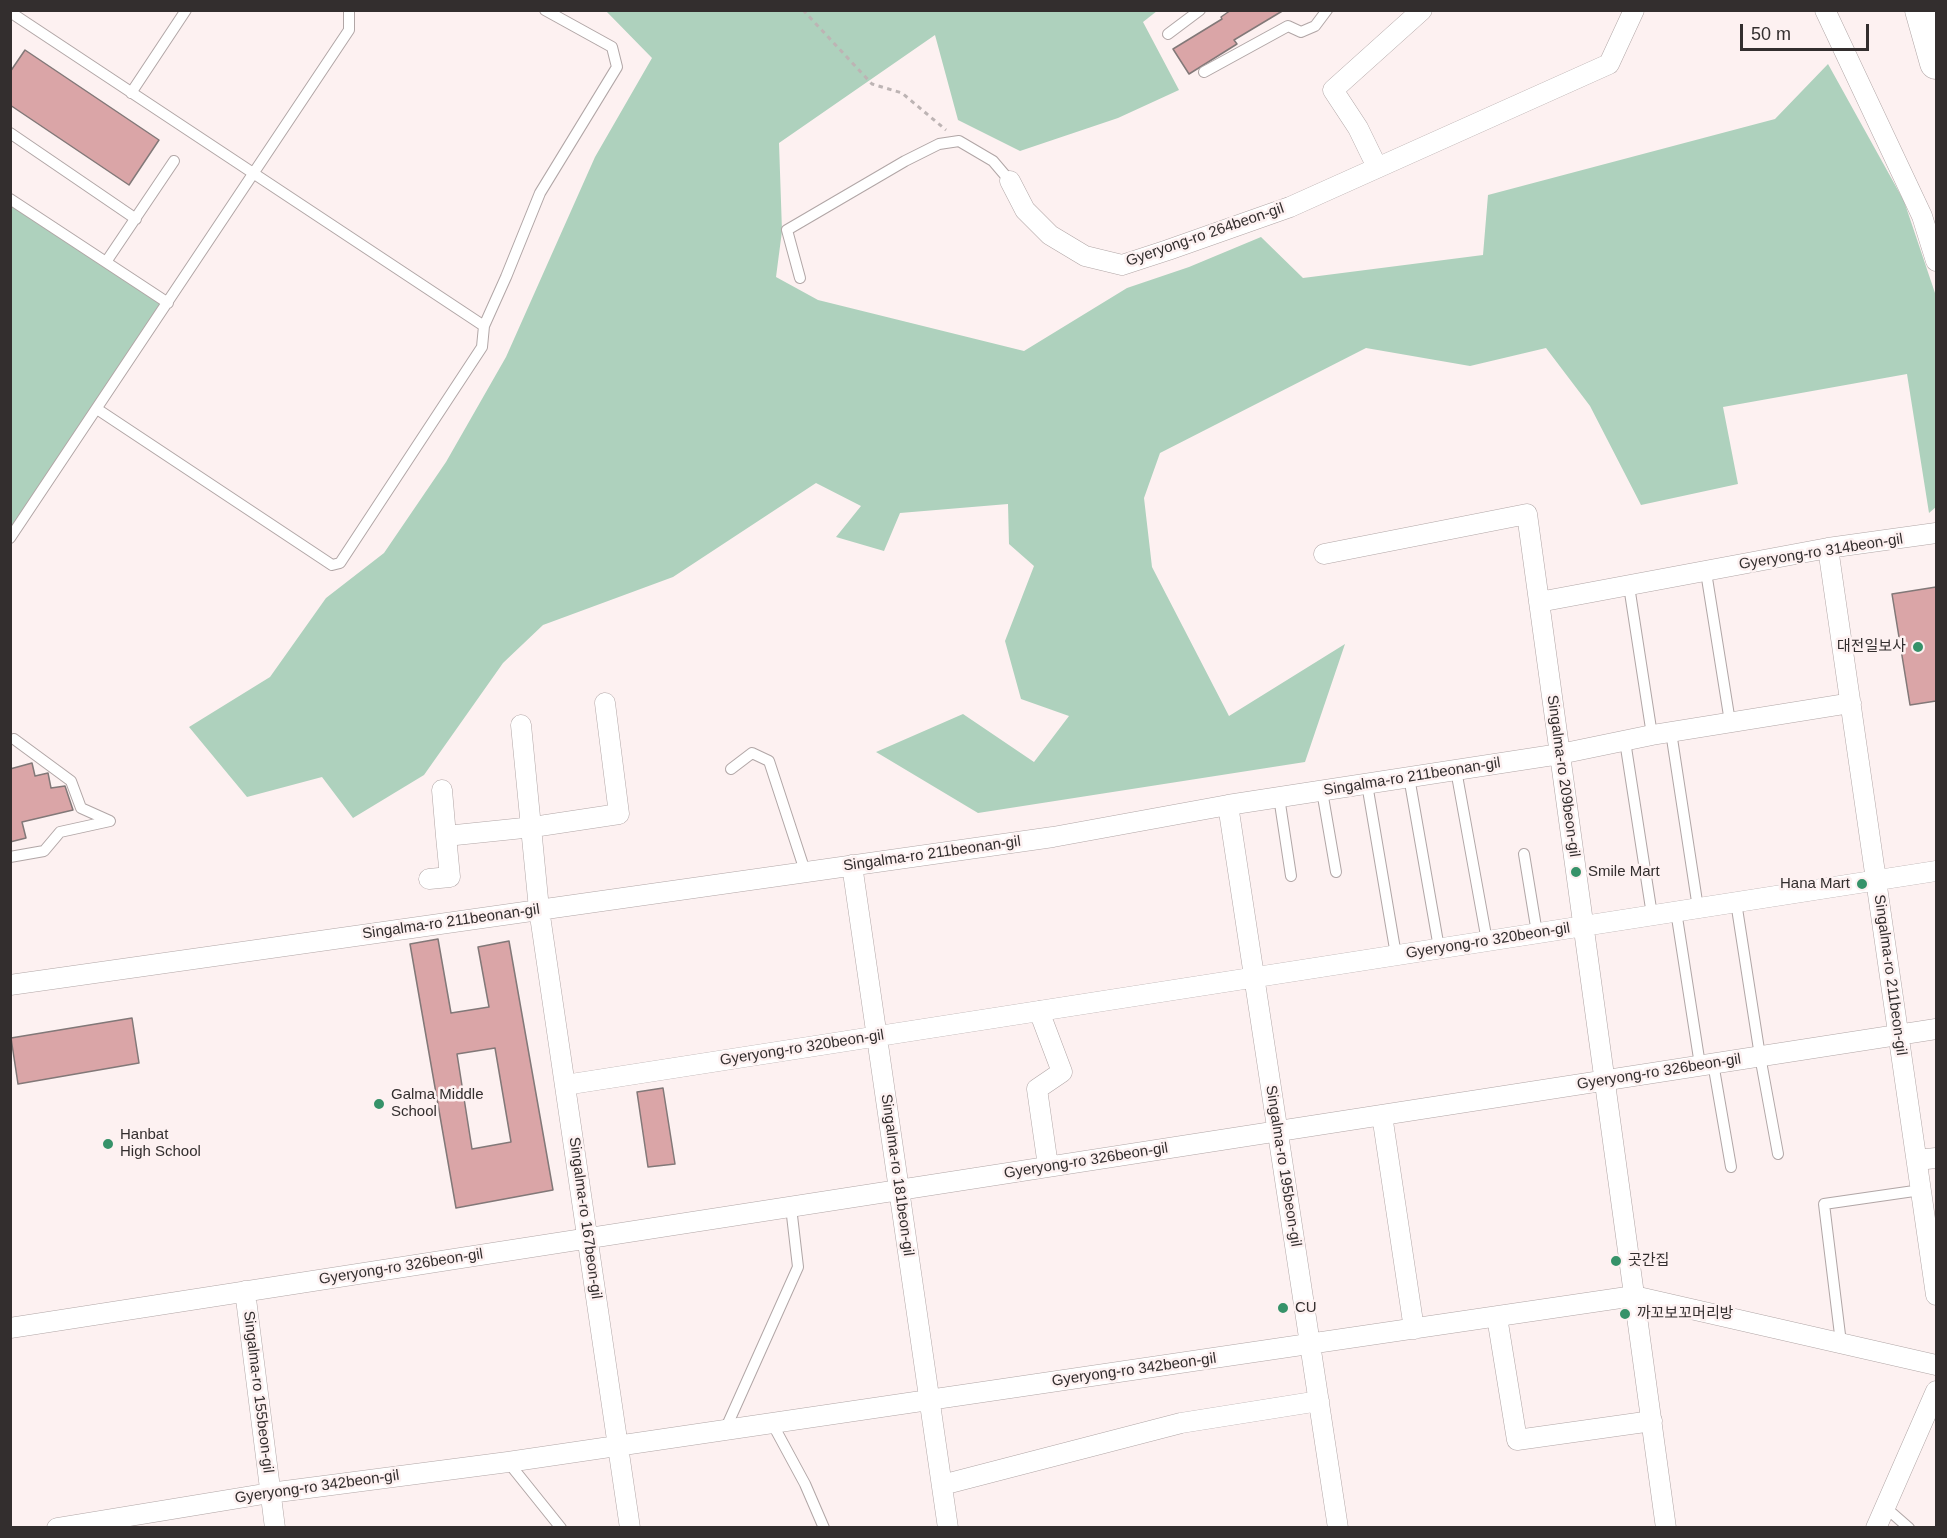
<!DOCTYPE html>
<meta charset="utf-8">
<style>
body{margin:0}
#map{position:relative;width:1947px;height:1538px;overflow:hidden;background:#fdf1f1;font-family:Arial,sans-serif}
canvas{display:block}
.frame{position:absolute;inset:0;border:12px solid #332e2e;pointer-events:none}
.scale{position:absolute;left:1740px;top:24px;width:129px;height:27px;box-sizing:border-box;border:3px solid #332e2e;border-top:0;padding-left:8px;font-size:18px;line-height:21px;white-space:nowrap;color:#332e2e;-webkit-text-stroke:4px #fdf1f1;paint-order:stroke}
</style>
<div id="map">
<canvas width="1947" height="1538"></canvas>
<div class="frame"></div>
<div class="scale">50 m</div>
</div>
<script>
const c = document.querySelector('canvas').getContext('2d');
c.lineJoin = 'round';
function fillPath(path, color) { c.fillStyle = color; c.fill(path, 'evenodd'); }
function stroke(path, color, width, dash) { c.strokeStyle = color; c.lineWidth = width; c.lineCap = dash ? 'butt' : 'round'; c.setLineDash(dash || []); c.stroke(path); }
function label(font, color, halo, rows, align = 'center') {
  c.font = font + ' Arial,"Noto Sans KR",sans-serif'; c.lineWidth = 5; c.setLineDash([]); c.textBaseline = 'middle'; c.strokeStyle = halo; c.fillStyle = color; for (const [text, x, y, turn = 0] of rows) {
    c.save(); c.translate(x, y); c.rotate((+turn || 0) * Math.PI / 180); c.textAlign = isNaN(turn) ? turn : align; if (halo) c.strokeText(text, 0, 0); c.fillText(text, 0, 0); c.restore();
  }
}
const green = new Path2D(`
 M606 11H1157L1143 22 1179 90 1118 118 1020 151 958 120 935 35 779 143 782 231 776 277 818 300 1024 351 1127 288 1189 267 1261 237 1303 278 1483 255 1488 195 1775 119 1828 64 1904 201 1936 296V507L1929 513 1907 374 1723 407 1738 484 1641 505 1590 406 1546 348 1470 366 1366 348 1160 453 1144 498 1152 567 1229 716 1345 644 1305 762 978 813 876 752 963 714 1034 762 1069 716 1021 699 1005 641 1034 566 1009 544 1008 504 900 513 884 551 836 537 861 506 816 483 673 577 543 625 503 663 424 775 353 818 322 777 247 797 189 727 270 677 326 598 384 553 446 462 506 357 595 157 652 58Z
 M11 205 162 303 11 538Z`);
const building = new Path2D(`
 M1231 10H1284L1234 40 1237 44 1189 74 1173 49 1222 19 1221 17Z
 M25 50 159 140 129 185 10 105V72Z
 M1936 587V701L1910 705 1892 594Z
 M32 763 35 776 48 773 51 788 65 786 73 810 22 822 26 838 10 842V769Z
 M438 939 451 1013 489 1007 478 947 509 941 553 1190 456 1208 410 944ZM495 1048 511 1142 472 1149 457 1054Z
 M132 1018 139 1063 18 1084 11 1038Z
 M663 1088 675 1164 648 1167 637 1092Z`);
const path = new Path2D(`
 M803 10 872 84 902 93 946 130`);
const service = new Path2D(`
 M10 12 484 326 482 347 340 563 332 565 97 409
 M1168 34 1200 10
 M1204 72 1288 26 1301 32 1315 26 1327 10
 M131 93 186 10
 M10 133 136 219
 M10 199 168 303
 M106 262 174 161
 M800 278 787 230 905 161 939 144 959 141 993 161 1010 181
 M484 326 506 277 540 193 617 67 612 47 545 10
 M10 538 349 30V10
 M1706 572 1730 722
 M1629 586 1652 735
 M1671 732 1698 908
 M1625 741 1652 915
 M731 769 752 753 769 761 805 871
 M1456 770 1487 941
 M1409 777 1439 948
 M1367 784 1396 955
 M1322 791 1336 872
 M1279 797 1291 876
 M1524 854 1537 933
 M10 857 44 851 60 832 110 821 81 808 71 781 14 739
 M1736 902 1760 1056 1778 1154
 M1676 911 1700 1065
 M1713 1063 1731 1167
 M1841 1343 1824 1204 1921 1190
 M772 1423 805 1484 824 1528
 M725 1430 798 1267 791 1207
 M508 1462 561 1528
 M1885 1507 1909 1528`);
const minor = new Path2D(`
 M1825 10 1922 216 1936 261
 M1377 167 1358 128 1333 90 1422 10
 M1010 181 1025 210 1050 235 1085 256 1122 265 1168 250 1290 207 1609 64 1634 10
 M1828 548 1936 1295
 M1324 554 1527 514 1666 1528
 M1539 602 1828 548 1936 533
 M521 725 539 909 630 1528
 M442 790 446 836
 M1228 805 1338 1528
 M852 865 948 1528
 M429 879 450 877 446 836 533 827 619 814 605 703
 M10 985 1053 837 1228 805 1560 754 1652 735 1851 703
 M1039 1011 1062 1072 1037 1089 1048 1166
 M565 1085 1936 871
 M1382 1115 1414 1329
 M1917 1160 1936 1158
 M245 1291 275 1528
 M1497 1317 1517 1440 1652 1421
 M10 1328 1936 1029
 M942 1485 1181 1423 1319 1401
 M57 1528 270 1493 508 1462 1634 1296 1936 1365
 M1876 1528 1936 1391`);
const primary = new Path2D(`
 M1921 10 1936 63`);
const markers = [
 [1918,647,6,"#369269"],
 [1576,872,6,"#369269"],
 [1862,884,6,"#369269"],
 [379,1104,6,"#369269"],
 [108,1144,6,"#369269"],
 [1616,1261,6,"#369269"],
 [1283,1308,6,"#369269"],
 [1625,1314,6,"#369269"]
];
const streetNames = [
 ["Gyeryong-ro 264beon-gil",1205,235,-19],
 ["Gyeryong-ro 314beon-gil",1821,552,-9],
 ["Singalma-ro 209beon-gil",1563,776,82],
 ["Singalma-ro 211beonan-gil",1412,777,-9],
 ["Singalma-ro 211beonan-gil",932,854,-8],
 ["Singalma-ro 211beonan-gil",451,922,-8],
 ["Gyeryong-ro 320beon-gil",1488,941,-9],
 ["Singalma-ro 211beon-gil",1890,975,82],
 ["Gyeryong-ro 320beon-gil",802,1048,-9],
 ["Gyeryong-ro 326beon-gil",1659,1072,-9],
 ["Gyeryong-ro 326beon-gil",1086,1161,-9],
 ["Singalma-ro 195beon-gil",1283,1166,81],
 ["Singalma-ro 181beon-gil",897,1175,82],
 ["Singalma-ro 167beon-gil",585,1218,82],
 ["Gyeryong-ro 326beon-gil",401,1267,-9],
 ["Gyeryong-ro 342beon-gil",1134,1370,-8],
 ["Singalma-ro 155beon-gil",258,1392,83],
 ["Gyeryong-ro 342beon-gil",317,1487,-8]
];
const poiNames = [
 ["대전일보사",1906,647,"right"],
 ["Smile Mart",1588,872],
 ["Hana Mart",1850,884,"right"],
 ["Galma Middle",391,1095],
 ["School",391,1112],
 ["Hanbat",120,1135],
 ["High School",120,1152],
 ["곳간집",1628,1261],
 ["CU",1295,1308],
 ["까꼬보꼬머리방",1637,1314]
];
fillPath(green, '#aed1bd');
fillPath(building, '#daa5a7');
stroke(building, '#827878', 1.5);
stroke(service, '#b1a6a6', 12);
stroke(minor, '#b1a6a6', 21);
stroke(primary, '#b1a6a6', 33);
stroke(path, '#bdb4b4', 3, [4.5, 4.5]);
stroke(service, '#fff', 10);
stroke(minor, '#fff', 20);
stroke(primary, '#fff', 32);
for (const [x, y, r, color] of markers) { const dot = new Path2D(); dot.arc(x, y, r, 0, 2 * Math.PI); c.fillStyle = color; c.fill(dot); stroke(dot, '#fdf1f1', 2); }
label('15px', '#332e2e', '#fdf1f1', streetNames);
label('15px', '#332e2e', '#fdf1f1', poiNames, 'left');
</script>
